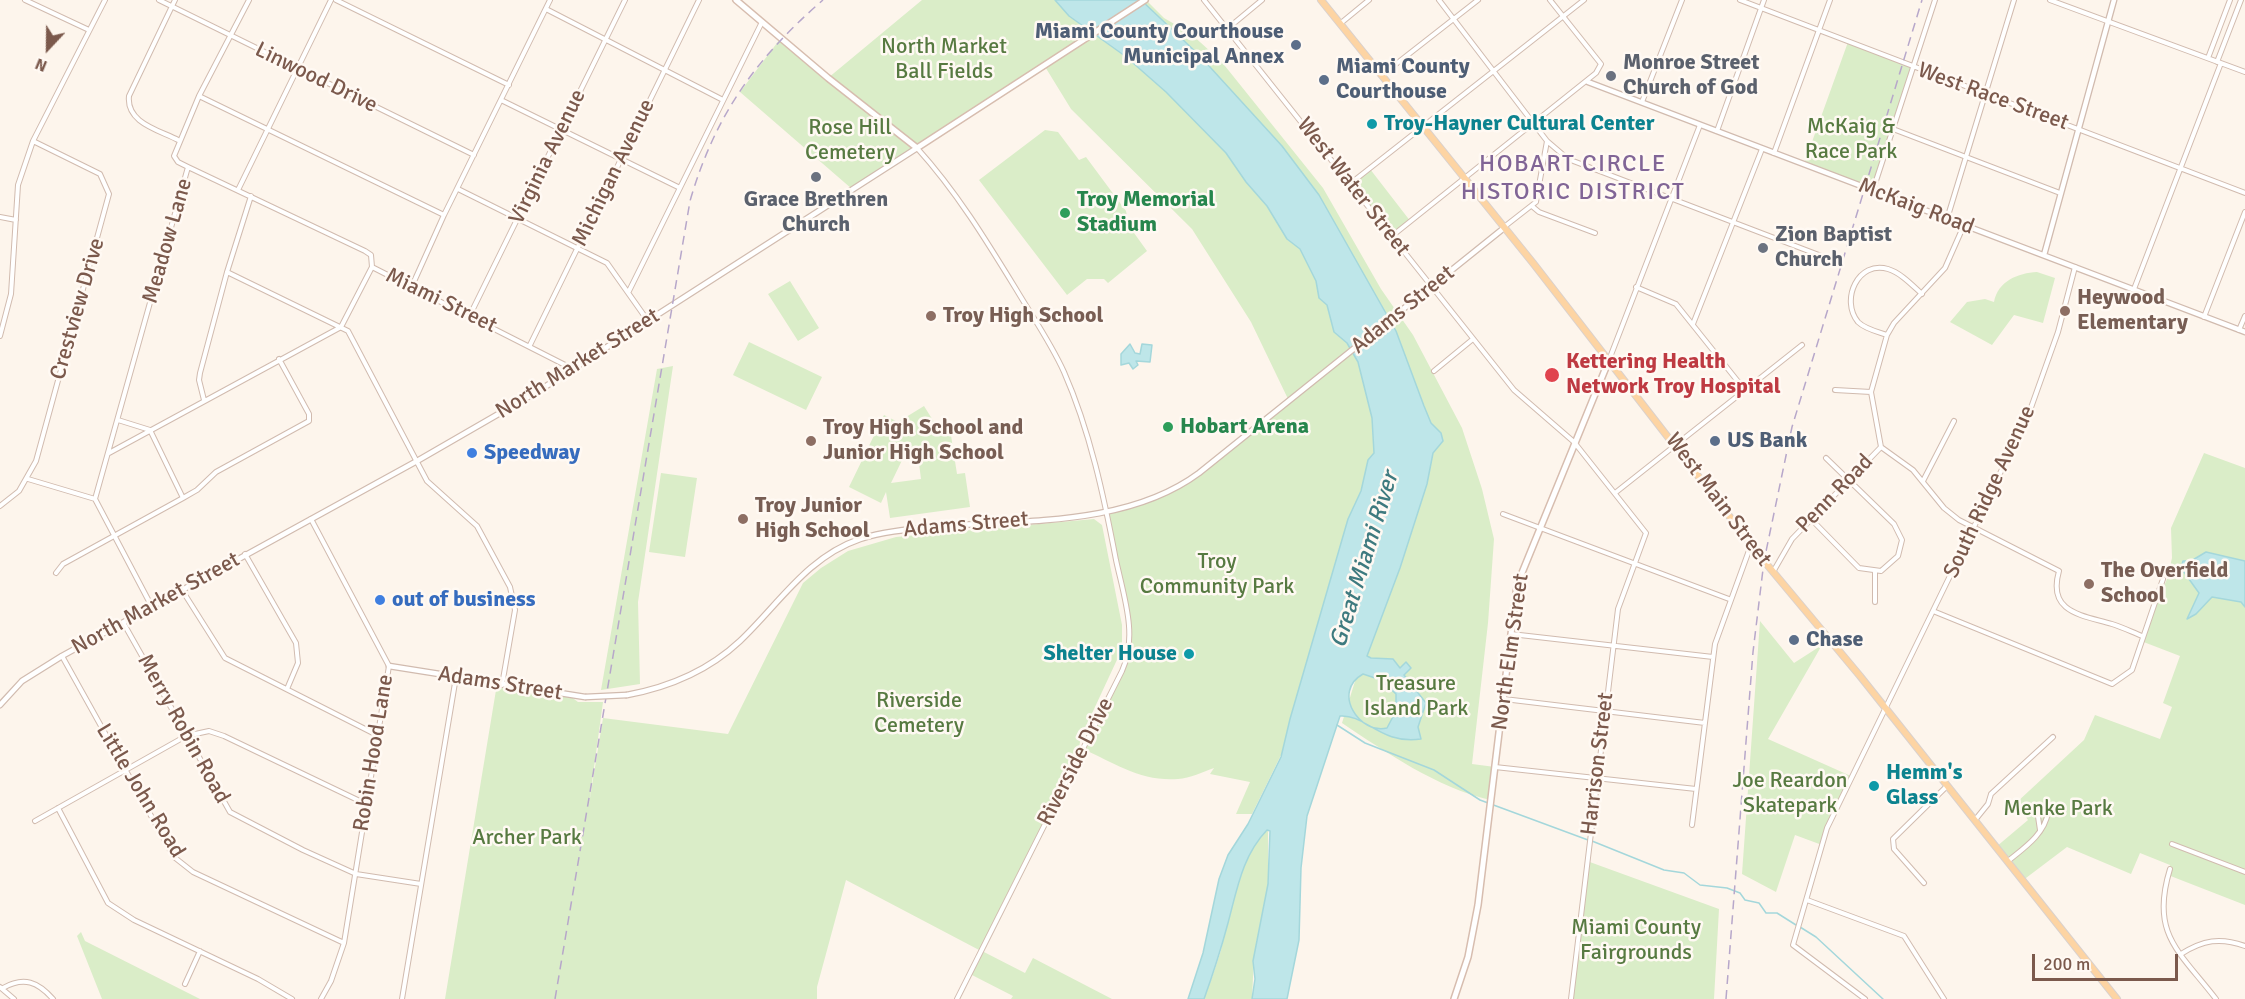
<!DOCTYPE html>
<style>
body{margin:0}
#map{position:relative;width:2245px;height:999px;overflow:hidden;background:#fdf5ec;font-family:Signika,sans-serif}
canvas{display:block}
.north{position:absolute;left:18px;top:18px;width:60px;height:60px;-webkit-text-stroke:4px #fff9f3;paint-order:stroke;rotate:202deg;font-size:16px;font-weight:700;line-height:24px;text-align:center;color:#7b594c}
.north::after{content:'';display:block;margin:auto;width:21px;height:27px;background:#7b594c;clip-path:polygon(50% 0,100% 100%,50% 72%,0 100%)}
.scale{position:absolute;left:2032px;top:954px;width:146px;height:27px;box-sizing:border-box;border:3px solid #7b594c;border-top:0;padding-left:8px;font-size:18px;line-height:21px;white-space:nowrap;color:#7b594c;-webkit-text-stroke:4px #fff9f3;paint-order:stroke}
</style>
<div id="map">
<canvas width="2245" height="999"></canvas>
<div class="north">N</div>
<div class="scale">200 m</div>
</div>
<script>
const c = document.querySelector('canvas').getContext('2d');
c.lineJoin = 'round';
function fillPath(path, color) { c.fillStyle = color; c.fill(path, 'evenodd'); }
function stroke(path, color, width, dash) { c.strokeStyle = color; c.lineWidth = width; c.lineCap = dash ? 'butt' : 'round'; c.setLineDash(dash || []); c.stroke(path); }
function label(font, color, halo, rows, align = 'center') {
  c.font = font + ' Signika,sans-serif'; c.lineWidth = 5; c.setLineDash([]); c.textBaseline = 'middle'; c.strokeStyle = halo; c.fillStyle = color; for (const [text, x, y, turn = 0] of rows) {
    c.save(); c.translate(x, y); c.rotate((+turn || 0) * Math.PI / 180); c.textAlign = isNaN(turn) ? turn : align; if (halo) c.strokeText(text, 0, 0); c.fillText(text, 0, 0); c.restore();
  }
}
const green = new Path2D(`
 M922 0H1055L1069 16 1125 56 1166 92 1226 153 1246 182 1267 206 1287 239 1300 249 1316 281 1319 298 1327 305 1334 332 1347 343 1358 362 1372 418 1374 453 1368 460 1361 491 1348 519 1290 719 1284 749 1252 814H1236L1250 782 1210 774 1214 768C1203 772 1190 778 1178 779 1142 782 1114 763 1083 749L982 951 1025 973 1033 958 1112 999H1011L1013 996 970 974 981 951 846 880 817 987V999H445L497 684 570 696 578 702H603L589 804 603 718 728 734 803 583 821 568 848 551 896 537 1094 519 1102 525 1122 625V649L1081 737 1079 747 1083 749 1125 665 1130 637 1106 510 1131 506 1185 483 1289 401 1251 322 1192 229 1071 109 1044 65 852 189 740 92 780 39 828 78Z
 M1141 0H1146L1164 18 1190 33 1221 61 1323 188 1381 289 1413 335 1462 428 1482 489 1494 539 1488 623 1472 764 1495 767 1490 800C1436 787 1387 753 1342 723L1356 678 1400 568 1427 484 1433 453 1443 441 1441 433 1431 423 1424 406 1396 331 1319 195 1282 146 1199 55Z
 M1848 42 1914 68 1873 190 1804 164Z
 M1045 130 1058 132 1079 160 1086 157 1126 211 1129 226 1147 251 1108 283 1104 279H1087L1067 295 979 180Z
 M1370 169 1411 222 1392 236 1351 183Z
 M2037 272 2055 278 2043 323 2014 315 1992 345 1950 322 1967 302 1985 299 1994 302C1998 281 2018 273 2037 272Z
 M790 281 819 328 798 341 768 294Z
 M749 342 822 377 806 410 733 375Z
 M673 366 638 602 640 684 601 690 657 369Z
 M924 406 939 430 950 429 957 474 965 473 970 507 890 518 886 492 881 503 849 487 884 415 898 422ZM906 452 918 455 921 479 891 483Z
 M2204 453 2245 468V905L2168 875 2170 865 2140 853 2131 874 2067 847 2022 881 1996 847 2028 820 2016 803 2084 740 2095 715 2160 739 2172 707 2163 703 2180 656 2141 641 2167 579 2172 558 2171 528Z
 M661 473 697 478 685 557 649 552Z
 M1760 621 1794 663 1822 645 1768 739 1853 777 1822 845 1795 835 1776 892 1742 874Z
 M1268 830V884L1254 955 1252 999H1204C1210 983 1216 967 1221 950 1229 919 1241 846 1268 830Z
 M1587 861 1719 909 1714 999H1571Z
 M81 932 85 941 200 999H102L77 936Z`);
const water = new Path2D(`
 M1055 0H1141L1199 55 1282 146 1319 195 1396 331 1424 406 1431 423 1441 433 1443 441 1433 453 1427 484 1400 568 1367 656 1371 658 1393 659 1400 668 1406 662 1411 668 1404 675 1426 703 1418 727 1421 739C1380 745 1366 714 1340 716L1307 816 1301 868 1299 940 1287 999H1252L1255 979 1253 961 1268 884 1270 831 1267 830C1242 856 1237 890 1228 923 1221 949 1213 974 1204 999H1188L1203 953 1219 879 1228 855 1248 824 1281 757 1290 719 1348 519 1361 491 1368 460 1374 453 1372 418 1358 362 1347 343 1334 332 1327 305 1319 298 1316 281 1300 249 1287 239 1267 206 1246 182 1226 153 1166 92 1125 56 1069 16ZM1363 674 1381 680 1396 694V711L1387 728C1360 735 1331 692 1363 674Z
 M1130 344 1135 353 1140 354 1142 344 1152 345 1150 362 1136 361 1138 365 1133 369 1129 363 1121 365V354Z
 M2206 552 2245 561V607L2241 602 2212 597 2196 614 2187 619 2199 593 2181 568 2183 561H2191Z`);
const stream = new Path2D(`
 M1337 725 1365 743 1434 770 1480 800 1588 840
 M1592 841 1664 870 1684 873 1700 885 1727 888 1740 893 1745 900 1759 903 1766 913H1777L1796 925
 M1800 927 1816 937 1883 999`);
const minor = new Path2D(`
 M25 0 89 30
 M159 0 474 155
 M175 0 129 96C126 123 159 130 178 140
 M336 0 509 85
 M1204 0 1514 390 1574 442 1646 533 1618 609 1571 999
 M1439 0 1547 141 1568 159 1832 260
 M1740 0 2245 193
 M2050 0 2245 72
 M546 9 723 100
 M1341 23 1369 0
 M1227 29 1262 0
 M2208 58 2230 0
 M2217 62 2241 0
 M1382 75 1478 0
 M199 96 444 215
 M501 100 680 188
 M1642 102 1682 0
 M1893 129 2060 193
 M1717 131 1764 0
 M917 148C956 191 986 240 1016 289 1032 316 1051 343 1064 372 1090 431 1104 497 1116 560 1124 597 1138 636 1122 671L957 999
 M1774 153 1830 0
 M1351 183 1584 0
 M458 189 607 263 648 321
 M238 190 331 0
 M1873 190 1935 0
 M1533 207 1539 212 1595 233
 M0 217 16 220
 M1947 219 2014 0
 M1504 227 1536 202 1547 141
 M1392 236 1596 73 1601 64 1550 0
 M372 267 573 369
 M227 272 348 331 427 481 477 526 510 587 515 610 502 685
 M412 286 444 215 550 0
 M1636 287 1676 304 1744 389
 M2134 289 2221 63
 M629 291 762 22
 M470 315 625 0
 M2204 317 2245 212
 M1693 324 1762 149
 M2239 330 2245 316
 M1887 335C1878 332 1865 329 1858 322 1840 300 1858 260 1888 269 1901 273 1912 285 1922 294
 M0 336 11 294 18 185 33 141 105 0
 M530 345 699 0
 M1609 360 1700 125
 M1434 371 1473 339
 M1835 390 1871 392
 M204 400 199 380 200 373 227 272 251 196
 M118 420 150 430 183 498
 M1881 447 1913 470 1944 508 1959 520 2059 571C2047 613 2082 615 2112 624 2122 627 2132 632 2142 636
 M1881 447 1871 392 1887 335 1894 323 1945 268 1964 225
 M109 453 341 327 372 267 371 255 365 251 188 167 178 162 174 156 199 96 249 0
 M28 479 95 499 152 607
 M1923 481 1954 421
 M1615 493 1802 345
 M95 499 188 167
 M0 506 19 491 36 461 109 194 100 174 33 141
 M1503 514 1729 599
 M1810 518 1859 568 1881 571 1898 556 1902 540 1894 524 1826 458
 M311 519 389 666 344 943 331 981 321 999
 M245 554 296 643 298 663 287 689
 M1773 572 1792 539 1881 447
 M1875 572V602
 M56 573 63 564 183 498 197 490 216 472 309 421V414L279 359
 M182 590 225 658 377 735
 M1933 611 2112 684 2132 670 2163 579
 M124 624 230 812 303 850 356 874 421 884
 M1511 634 1713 657
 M62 656 174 857 193 872 344 943
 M1504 699 1705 723
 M1495 767 1696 789
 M58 808 108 903 134 920 258 979 292 999
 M1975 820 1988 804 1991 794 2053 737
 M35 821 186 736 209 731 224 736 366 804
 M1692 825 1715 644 1751 545
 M2172 844 2245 872
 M2008 861C2024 848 2045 834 2048 812L2043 809 2037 810 2040 830
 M2170 869C2150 934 2179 951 2216 999
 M1924 883 1894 849 1893 839 1947 786
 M1807 900 1904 936 1944 999
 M2181 954C2203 940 2220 937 2245 946
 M185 984 200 951
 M0 987 14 999
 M3 988C24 976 38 982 53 999
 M402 999 456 677
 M1865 999 1793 945 1827 828 2028 416 2058 332 2075 267`);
const tertiary = new Path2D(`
 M1588 82 2245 332
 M2044 255 2114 0
 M389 666 585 697
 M627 695C670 687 708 671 740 641 779 604 807 557 860 539 888 530 916 529 945 526 1028 520 1129 525 1199 473L1504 228
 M0 705 22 681 62 656 417 461 540 390 917 148`);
const secondary = new Path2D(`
 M736 0 828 78 917 148 1145 0
 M1454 999 1468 957 1478 905 1517 585 1609 360`);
const primary = new Path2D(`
 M1321 0 1533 263 1764 561 1860 676 2117 999`);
const rail = new Path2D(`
 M555 999 690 201C715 115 756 58 823 0
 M1726 999 1753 652 1764 561 1792 427 1922 0`);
const tertiaryBridge = new Path2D(`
 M585 697 627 695`);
const markers = [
 [1296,45,6,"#5c6f8a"],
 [1611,76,6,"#6b7280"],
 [1324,80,6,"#5c6f8a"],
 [1372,124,6,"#0f9aa8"],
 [816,177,6,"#6b7280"],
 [1065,213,6,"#2e9e5b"],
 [1763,248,6,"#6b7280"],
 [2065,311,6,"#8d6e63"],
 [931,316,6,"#8d6e63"],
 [1552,375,8,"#e0444e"],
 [1168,427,6,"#2e9e5b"],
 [811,441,6,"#8d6e63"],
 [1715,441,6,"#5c6f8a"],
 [472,453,6,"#3f7fe0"],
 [743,519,6,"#8d6e63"],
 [2089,584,6,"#8d6e63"],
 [380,600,6,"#3f7fe0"],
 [1794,640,6,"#5c6f8a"],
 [1189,654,6,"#0f9aa8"],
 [1874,786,6,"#0f9aa8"]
];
const serviceNames = [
 ["Miami County Courthouse",1284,32,"right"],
 ["Municipal Annex",1284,57,"right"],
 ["Miami County",1336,67],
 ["Courthouse",1336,92],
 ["US Bank",1727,441],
 ["Chase",1806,640]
];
const parkNames = [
 ["North Market",944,47],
 ["Ball Fields",944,72],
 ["McKaig &",1851,127],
 ["Race Park",1851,152],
 ["Rose Hill",850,128],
 ["Cemetery",850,153],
 ["Troy",1217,562],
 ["Community Park",1217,587],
 ["Treasure",1416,684],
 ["Island Park",1416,709],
 ["Riverside",919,701],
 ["Cemetery",919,726],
 ["Joe Reardon",1790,781],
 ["Skatepark",1790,806],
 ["Menke Park",2058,809],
 ["Archer Park",527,838],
 ["Miami County",1636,928],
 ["Fairgrounds",1636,953]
];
const worshipNames = [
 ["Monroe Street",1623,63],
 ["Church of God",1623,88],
 ["Grace Brethren",816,200,"center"],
 ["Church",816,225,"center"],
 ["Zion Baptist",1775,235],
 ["Church",1775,260]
];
const streetNames = [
 ["Linwood Drive",316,78,26],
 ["West Race Street",1993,97,20],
 ["Virginia Avenue",548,157,-64],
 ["Michigan Avenue",614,173,-64],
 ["West Water Street",1353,187,52],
 ["McKaig Road",1916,207,21],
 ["Meadow Lane",168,241,-74],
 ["Miami Street",441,301,26],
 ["Crestview Drive",78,309,-74],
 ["Adams Street",1403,310,-39],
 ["North Market Street",578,364,-32],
 ["South Ridge Avenue",1990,492,-65],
 ["Penn Road",1835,494,-46],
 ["West Main Street",1718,500,53],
 ["Adams Street",966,525,-5],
 ["North Market Street",156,604,-29],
 ["North Elm Street",1511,652,-82],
 ["Adams Street",500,684,9],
 ["Merry Robin Road",183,729,61],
 ["Robin Hood Lane",374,753,-81],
 ["Riverside Drive",1076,762,-63],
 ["Harrison Street",1598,764,-83],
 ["Little John Road",140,791,59]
];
const cultureNames = [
 ["Troy-Hayner Cultural Center",1384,124],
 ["Shelter House",1177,654,"right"],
 ["Hemm's",1886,773],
 ["Glass",1886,798]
];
const leisureNames = [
 ["Troy Memorial",1077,200],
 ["Stadium",1077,225],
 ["Hobart Arena",1180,427]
];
const educationNames = [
 ["Heywood",2077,298],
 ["Elementary",2077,323],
 ["Troy High School",943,316],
 ["Troy High School and",823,428],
 ["Junior High School",823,453],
 ["Troy Junior",755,506],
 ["High School",755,531],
 ["The Overfield",2101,571],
 ["School",2101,596]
];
const healthNames = [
 ["Kettering Health",1566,362],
 ["Network Troy Hospital",1566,387]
];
const shopNames = [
 ["Speedway",484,453],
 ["out of business",392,600]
];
const neighbourhoodNames = [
 ["HOBART CIRCLE",1573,165],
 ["HISTORIC DISTRICT",1573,193]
];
const waterNames = [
 ["Great Miami River",1365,560,-73]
];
fillPath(green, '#daedc8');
fillPath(water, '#bee6e9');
stroke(water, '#a4d7db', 1.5);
stroke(stream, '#a4d7db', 1.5);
stroke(minor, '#d1bbaf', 6);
stroke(tertiary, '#d1bbaf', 7);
stroke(secondary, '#d7bdaf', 8);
stroke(primary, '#dad1cd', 8);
stroke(minor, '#fff', 4);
stroke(tertiary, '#fff', 4.5);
stroke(secondary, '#fff', 5);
stroke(primary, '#fdd4a3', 6);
stroke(rail, '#b7a7ca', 1.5, [9, 6]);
stroke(tertiaryBridge, '#d1bbaf', 7, []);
stroke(tertiaryBridge, '#fff', 4.5);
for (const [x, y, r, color] of markers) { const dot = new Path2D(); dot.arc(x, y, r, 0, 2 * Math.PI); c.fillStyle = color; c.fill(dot); stroke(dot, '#fff9f3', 2); }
label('bold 22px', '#4e5e75', '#fff9f3', serviceNames, 'left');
label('22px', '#577a41', '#fff9f3', parkNames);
label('bold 22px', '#5b616d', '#fff9f3', worshipNames, 'left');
label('22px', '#7b594c', '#fff9f3', streetNames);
label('bold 22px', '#0d838f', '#fff9f3', cultureNames, 'left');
label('bold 22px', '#27864d', '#fff9f3', leisureNames, 'left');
label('bold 22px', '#785e54', '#fff9f3', educationNames, 'left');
label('bold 22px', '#be3a42', '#fff9f3', healthNames, 'left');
label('bold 22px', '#366cbe', '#fff9f3', shopNames, 'left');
c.letterSpacing = '1.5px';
label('24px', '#816596', '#fff9f3', neighbourhoodNames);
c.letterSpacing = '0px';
label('italic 24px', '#3e7a7f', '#fff9f3', waterNames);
</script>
